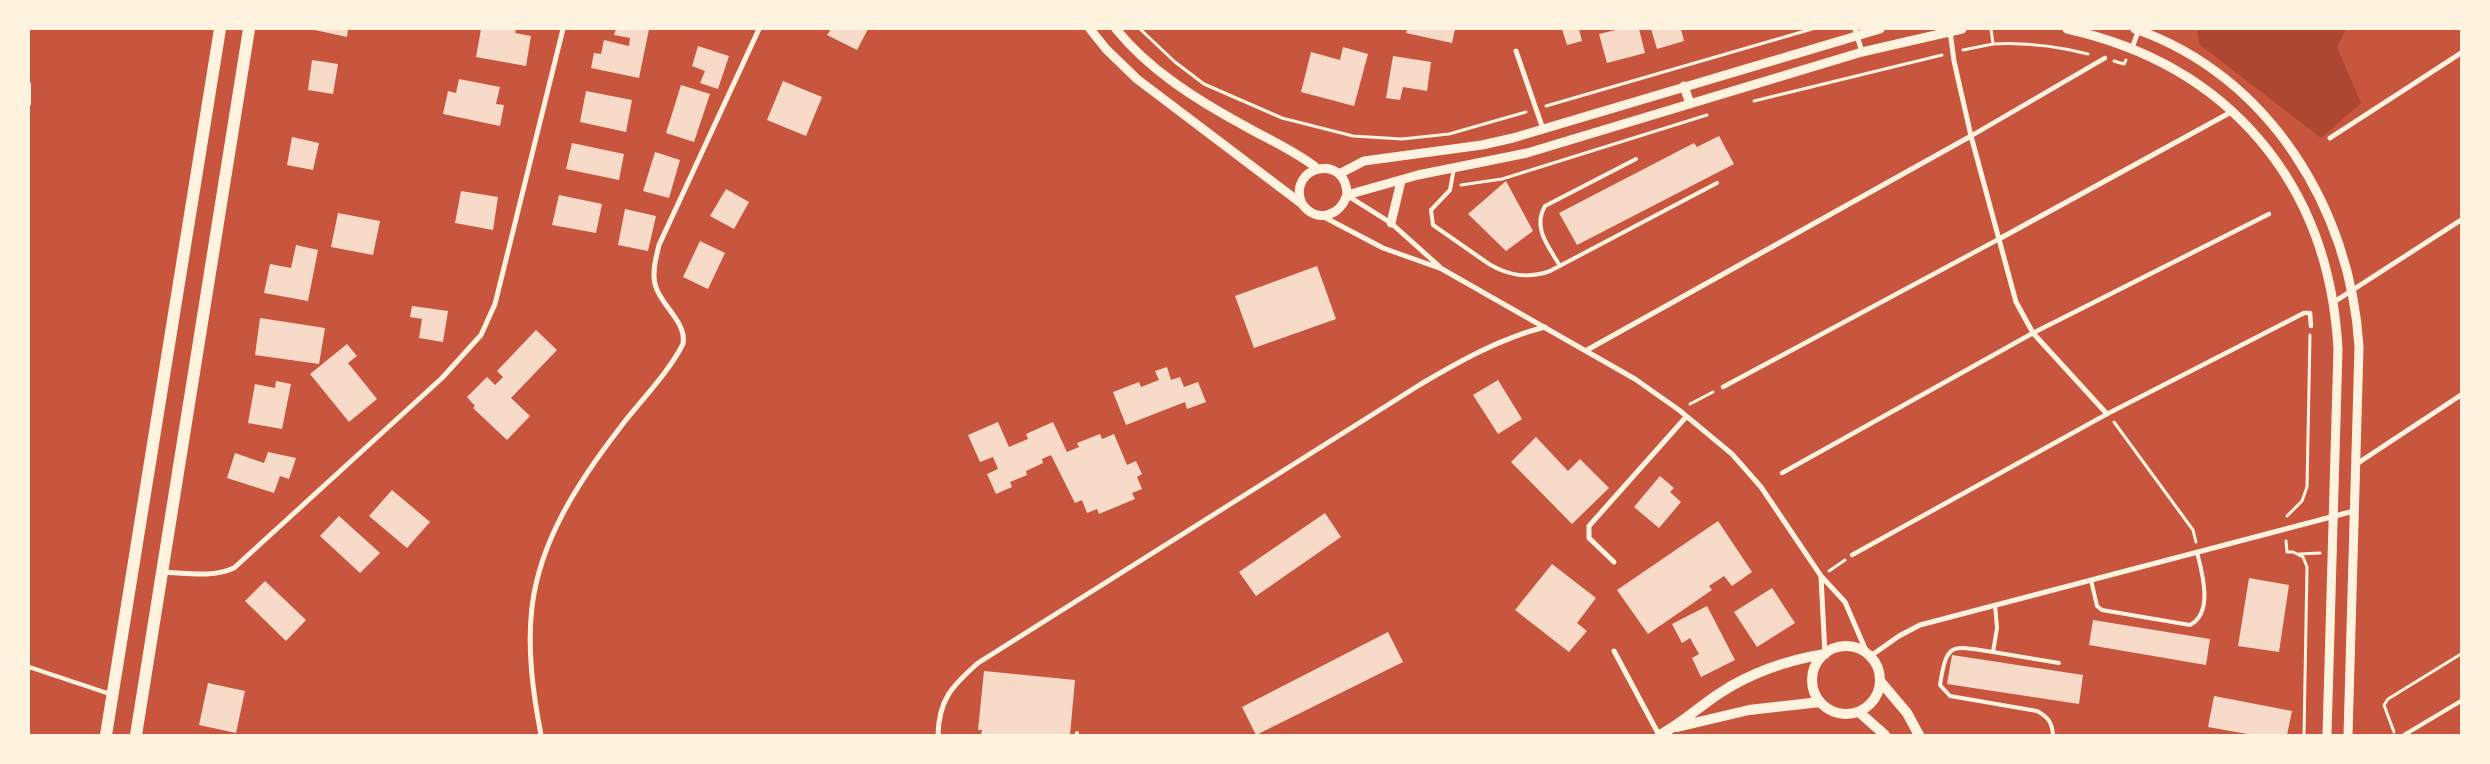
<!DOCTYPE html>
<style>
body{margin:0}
#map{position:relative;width:2490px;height:764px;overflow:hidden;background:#c8553d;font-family:Signika,sans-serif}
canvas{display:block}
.frame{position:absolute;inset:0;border:30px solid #fff3e0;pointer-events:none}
</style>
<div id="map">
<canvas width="2490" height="764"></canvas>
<div class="frame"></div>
</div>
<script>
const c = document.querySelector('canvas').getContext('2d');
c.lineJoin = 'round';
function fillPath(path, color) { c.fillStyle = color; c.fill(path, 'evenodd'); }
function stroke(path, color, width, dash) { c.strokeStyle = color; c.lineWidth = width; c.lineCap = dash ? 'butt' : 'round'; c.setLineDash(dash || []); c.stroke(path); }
const green = new Path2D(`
 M2197 29H2346L2337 47 2361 103 2321 138 2199 44Z`);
const building = new Path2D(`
 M310 29H348L347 37Z
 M481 29H516L515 33 531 36 526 66 476 57Z
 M616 29H649L639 78 591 68 594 53 601 54 604 40 629 46 630 38 614 35Z
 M831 29H868L857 50 827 35Z
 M1407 29H1455L1452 43 1406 33Z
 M1562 29H1579L1582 41 1567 45Z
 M1620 29H1639L1645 53 1607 63 1599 34Z
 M1651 29H1681L1684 41 1657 49Z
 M698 46 729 56 718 89 700 83 705 71 692 66Z
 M1343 47 1368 54 1354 106 1301 92 1311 52 1340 60Z
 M1393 56 1431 62 1427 91 1403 87 1400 100 1386 98Z
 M312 60 338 64 333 94 308 90Z
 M459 79 500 87 496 104 504 105 500 126 443 114 448 91 456 93Z
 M783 81 822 97 806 136 767 120Z
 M681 85 710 94 694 142 666 133Z
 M586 91 632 100 626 132 580 122Z
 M1719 136 1734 164 1577 245 1559 213 1694 143 1697 147Z
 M292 137 319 143 313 170 287 165Z
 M572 143 624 154 619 180 566 169Z
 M655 152 680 160 669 198 643 191Z
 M1506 181 1533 231 1506 251 1468 214Z
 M726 189 749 202 734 229 710 216Z
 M461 191 498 197 493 230 455 223Z
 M559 195 602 204 596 233 552 225Z
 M625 209 656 216 648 251 618 245Z
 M338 213 380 221 373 255 331 247Z
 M700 241 725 253 708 289 683 277Z
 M296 245 318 250 308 301 264 293 270 264 291 268Z
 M1317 266 1336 319 1254 348 1235 296Z
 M412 306 448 311 443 342 419 338 422 319 410 317Z
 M260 318 325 328 319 364 255 355Z
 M536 330 557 350 511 398 530 416 507 440 473 408 475 406 467 397 487 377 495 385 503 377 497 371Z
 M347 344 357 356 348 363 377 399 349 422 310 374Z
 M1167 367 1171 380 1180 377 1184 387 1198 382 1206 402 1187 409 1185 402 1126 425 1113 392 1139 382 1141 387 1159 380 1155 371Z
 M1498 380 1522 419 1498 434 1473 395Z
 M276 381 291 384 282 429 248 423 255 384 275 388Z
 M998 422 1009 447 1028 439 1026 434 1053 422 1067 452 1079 447 1077 443 1100 434 1102 439 1114 434 1127 465 1136 461 1142 474 1137 477 1142 489 1132 493 1135 499 1099 514 1097 509 1087 513 1082 500 1075 503 1051 455 1042 459 1043 463 1026 471 1027 475 1010 482 1012 487 996 494 987 474 998 469 993 457 980 462 968 435Z
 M1536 437 1568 471 1580 459 1609 488 1572 524 1511 462Z
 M268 452 296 458 289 479 280 476 274 493 227 478 235 453 264 463Z
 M1660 476 1674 488 1670 492 1681 502 1659 528 1634 507Z
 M392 490 430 522 407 548 369 516Z
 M1325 513 1341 537 1256 596 1239 572Z
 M339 516 380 553 360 573 320 536Z
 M1718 521 1752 572 1732 586 1724 576 1709 586 1712 590 1648 634 1617 590Z
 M1552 564 1596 598 1577 623 1587 631 1569 652 1515 610Z
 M2249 578 2289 585 2279 652 2238 646Z
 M265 581 306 620 286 641 245 601Z
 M1772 588 1795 623 1757 647 1734 612Z
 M1707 606 1735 660 1701 677 1692 658 1699 654 1690 638 1682 643 1672 624Z
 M2093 620 2210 639 2206 665 2089 645Z
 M1388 632 1403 662 1256 735 1242 707Z
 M1952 655 2083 675 2079 704 1947 684Z
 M984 671 1075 680 1070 735H981L982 730H978Z
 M208 683 245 691 236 733 199 725Z
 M2214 696 2292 711 2287 735H2253L2208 727Z`);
const path = new Path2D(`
 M1140 29 1175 62 1204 84 1282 118 1353 136 1402 139 1449 134 1526 112
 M1993 44C2026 42 2056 46 2088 54
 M1963 50 1993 44 1991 29
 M2114 61 2124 64 2126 60
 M1754 101 1942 55
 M1546 106 1812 29
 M1461 185 1502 179 1707 115
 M1690 404 1713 392
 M2114 422 2193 530 2196 542
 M2287 516 2302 501 2307 487 2310 335
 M2286 541 2287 552H2293L2303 557 2307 567 2304 735
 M2299 554 2320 553
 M1829 571 1845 560
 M2394 732 2384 705 2388 699 2461 654`);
const service = new Path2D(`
 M29 84V104
 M1454 168 1450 190 1431 210 1433 225 1489 264C1509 276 1528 279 1550 271L1717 183
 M1560 266C1549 247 1532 228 1545 206L1636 159
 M2091 580 2097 606 2102 610 2190 625C2214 613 2202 572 2197 552
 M1995 605 1997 628 1993 652C1952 646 1947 640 1940 685L1950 696 2037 711C2048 717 2052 722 2053 735
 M1993 652 2059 663
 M29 667 110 694
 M1077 735V733
 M2404 735 2461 701`);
const pedestrian = new Path2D(`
 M1971 136 2105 58
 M1723 387 1999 239
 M1782 473 2033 333 2269 214
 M1852 555 2107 414 2304 313H2310L2311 326`);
const minor = new Path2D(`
 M1855 29 1862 52
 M1950 31 1954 61 1971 136 2016 302 2033 333 2107 414
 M2132 48 2139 29
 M1516 51 1543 129
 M2330 138 2461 53
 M1348 196 1391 223 1440 267
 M1322 216 1383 248 1442 269 1635 379 1679 410 1732 454 1761 487 1821 576 1845 602 1867 653
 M1999 239 2233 111
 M2334 302 2461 220
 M1587 350 1971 136
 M2355 465 2461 395
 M1614 562 1589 538V526L1686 417
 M163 572C187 573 212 578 234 568L442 378 481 335 495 304 563 29
 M1821 577 1825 654
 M1614 651 1659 735
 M1872 655 1899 636 1920 625 2354 511
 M541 735C533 693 527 650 532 607 540 540 579 481 619 429 640 401 667 375 683 344 687 321 660 306 655 284 652 271 656 258 659 245L759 29
 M938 735C939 699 952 686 978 663L1421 384C1460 361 1501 338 1545 327`);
const tertiary = new Path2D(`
 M1090 29 1106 49 1137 79 1302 204C1317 224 1340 216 1347 195 1347 152 1286 166 1302 204
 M1116 29C1149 70 1197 100 1243 125 1269 140 1294 150 1318 169
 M2067 29C2229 65 2329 183 2338 349L2327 735
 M2135 29C2269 75 2351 210 2359 347L2348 735
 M1684 86 1690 104
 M1339 174 1364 161 1482 145 1513 138 1880 29
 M1347 195 1418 175 1527 153 1862 52 1962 29
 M1391 223 1401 181`);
const secondary = new Path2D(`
 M1812 680a34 34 0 1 1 68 0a34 34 0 1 1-68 0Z
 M1880 681 1907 713 1919 735
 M1859 712 1885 735
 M1677 727 1749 710 1820 702
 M1660 735C1682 723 1700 706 1720 693 1752 672 1788 660 1825 654`);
const primary = new Path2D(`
 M106 735 220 29
 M136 735 249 29`);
fillPath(green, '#ae4732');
fillPath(building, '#f7dbc8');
stroke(path, '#fff3e0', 3);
stroke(service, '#fff3e0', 4);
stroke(pedestrian, '#fff3e0', 4.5);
stroke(minor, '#fff3e0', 5);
stroke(tertiary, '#fff3e0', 9);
stroke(secondary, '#fff3e0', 10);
stroke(primary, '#fff3e0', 12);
</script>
